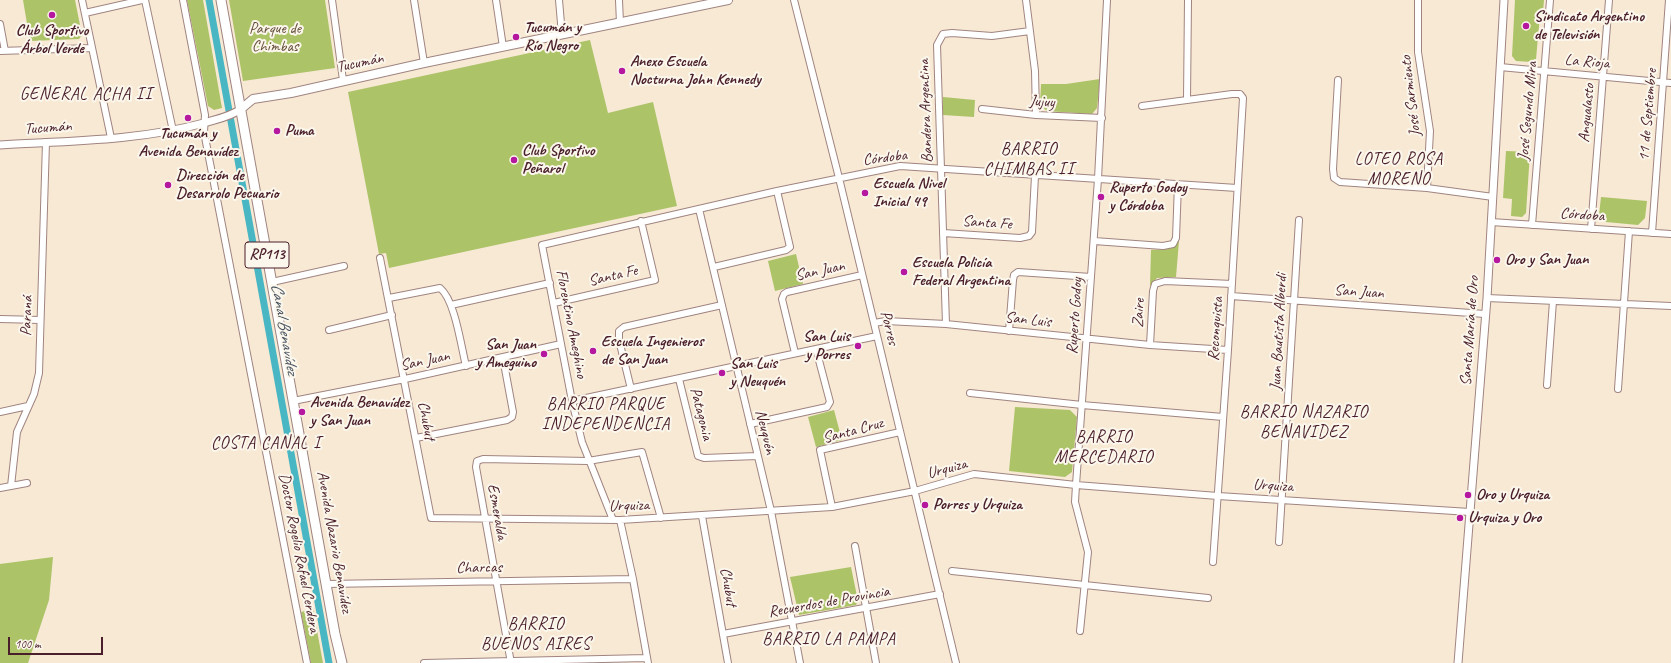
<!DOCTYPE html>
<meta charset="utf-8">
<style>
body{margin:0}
#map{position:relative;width:1671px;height:663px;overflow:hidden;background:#f7e9d4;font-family:Caveat,sans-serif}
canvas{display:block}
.scale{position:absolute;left:8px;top:637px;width:95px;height:18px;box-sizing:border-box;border:2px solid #4a1f2b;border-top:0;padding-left:5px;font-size:12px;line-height:14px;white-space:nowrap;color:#4a1f2b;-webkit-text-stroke:3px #fbf7ec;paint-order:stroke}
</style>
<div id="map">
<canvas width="1671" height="663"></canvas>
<div class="scale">100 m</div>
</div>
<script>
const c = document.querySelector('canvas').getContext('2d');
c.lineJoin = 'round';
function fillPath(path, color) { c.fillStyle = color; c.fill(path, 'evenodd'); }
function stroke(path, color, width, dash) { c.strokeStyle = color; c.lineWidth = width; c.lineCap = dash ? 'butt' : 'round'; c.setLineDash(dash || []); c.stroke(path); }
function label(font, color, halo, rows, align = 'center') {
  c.font = font + ' Caveat,sans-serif'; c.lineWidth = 4; c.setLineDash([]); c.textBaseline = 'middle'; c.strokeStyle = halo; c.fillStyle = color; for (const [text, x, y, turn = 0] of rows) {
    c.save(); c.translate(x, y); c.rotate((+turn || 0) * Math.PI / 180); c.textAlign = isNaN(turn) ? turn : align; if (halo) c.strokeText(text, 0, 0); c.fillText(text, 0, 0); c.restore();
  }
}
const green = new Path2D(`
 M23 0H75L82 35 79 39 30 41Z
 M187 0H203L222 108 214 110 208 106Z
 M229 0H325L335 68 243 81Z
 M1515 0H1544L1543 12 1540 15 1536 59 1532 62 1516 61 1512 56Z
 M590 40 608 113 653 102 677 206 389 268 386 253 379 254 348 92Z
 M1100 79 1097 108 1092 114 1047 111 1040 105 1041 84H1066Z
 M943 97 975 100 974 117 943 115Z
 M1506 151 1530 152 1526 213 1522 217 1511 216 1512 199 1503 198Z
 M1601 197 1647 201 1645 218 1638 225 1606 222 1599 215Z
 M1177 241H1179L1176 277 1157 278 1150 286 1151 250C1163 249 1171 251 1177 241Z
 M796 254 803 284 775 291 768 261Z
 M1015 407 1070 410 1077 417 1072 472 1065 477 1009 471Z
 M834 410 842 440 816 447 808 417Z
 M53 557 49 600 28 663H0V564Z
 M851 567 858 601 856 605 799 615 790 577Z
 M313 609 323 663H311L301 612Z`);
const canal = new Path2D(`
 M209 0 329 663`);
const minor = new Path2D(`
 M82 0 111 138
 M145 0 173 131
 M183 0 205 115 204 132 307 663
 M332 0 343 80
 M414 0 424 63
 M496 0 503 47
 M559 0 562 35
 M619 0 620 23
 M794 0 839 178 956 663
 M1026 0 1035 71 1036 115
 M1418 0V52L1430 131 1427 188
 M85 13 142 0
 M0 24 5 51
 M0 51 92 48
 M1500 67 1671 83
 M1338 80 1333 169 1334 178 1340 182 1427 188 1493 197
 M1187 100 1188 0
 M1142 106 1232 94H1240L1243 98 1228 350 1213 562
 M982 109 1036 115 1102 118
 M699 209 771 511 800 663
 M1491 222 1671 234
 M1532 225 1550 0
 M1591 229 1609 0
 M943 233 1020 238 1029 236 1032 232 1035 176
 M1652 233 1669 0
 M1094 241 1163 246 1173 244 1176 238 1178 184
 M380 258 431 518 620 520 832 507 915 491 974 474 1076 485 1218 496 1470 512
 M714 267 786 250 790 247 777 191
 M272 282 344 266
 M1231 296 1485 314
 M389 298 440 288C455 300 461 346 466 366
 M1487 298 1671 306
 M554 303 655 280 641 221
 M451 305 550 283
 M0 319 40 320
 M874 323 886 321 946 324 1150 345 1228 350
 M946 324 937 45 943 34 952 33 992 36 1030 31
 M329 330 392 315
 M1009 331 1013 280 1014 275 1018 272 1091 277
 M1150 345 1153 291 1155 284 1165 281 1232 284
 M795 353 782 299 784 294 787 292 862 275
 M679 379 698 456 704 458 757 456
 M1547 385 1553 301
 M631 389 619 340V331L624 327 722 305
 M1618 389 1629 231
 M970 393 1082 405 1223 417
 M293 401 405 379 561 344
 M572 401 877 336
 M0 412 28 406
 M750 424 827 407 830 402 816 349
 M416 438 507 420 512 417 513 412 503 358
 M11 486 17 432 34 394 39 373 46 142
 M0 488 27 483
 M832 507 820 450 900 432
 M702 516 728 663
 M613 520 582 442 572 401 542 245 777 191 900 166 1237 188
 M620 520 633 579 648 663
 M1279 542 1299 220
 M855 546 876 663
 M952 571 1208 598
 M326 584 633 579
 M1080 631 1088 552 1075 502 1076 485 1098 179 1107 0
 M723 634 940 594
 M424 663 647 658
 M511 663 476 467 477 461 483 459 588 461 642 452 661 518`);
const tertiary = new Path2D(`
 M0 145C68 141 138 141 204 123 217 119 230 117 241 109
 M1458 663 1487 298 1504 0`);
const secondary = new Path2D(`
 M241 109 253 99 291 93 424 63 728 0`);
const primary = new Path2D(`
 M221 0 335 634 342 663`);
const markers = [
 [52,15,4,"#b5179e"],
 [1526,26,4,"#b5179e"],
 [516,37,4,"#b5179e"],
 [622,71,4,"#b5179e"],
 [188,118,4,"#b5179e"],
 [277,131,4,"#b5179e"],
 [514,160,4,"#b5179e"],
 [168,185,4,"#b5179e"],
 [865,193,4,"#b5179e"],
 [1101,197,4,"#b5179e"],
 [1497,260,4,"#b5179e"],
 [904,272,4,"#b5179e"],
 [858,346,4,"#b5179e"],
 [593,351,4,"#b5179e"],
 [544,354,4,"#b5179e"],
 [722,373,4,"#b5179e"],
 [302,412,4,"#b5179e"],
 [1468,495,4,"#b5179e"],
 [925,505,4,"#b5179e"],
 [1460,518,4,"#b5179e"]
];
const shields = [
 [267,255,44]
];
const shieldNames = [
 ["RP113",267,255]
];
const poiNames = [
 ["Sindicato Argentino",1534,17],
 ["de Televisión",1534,35],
 ["Tucumán y",524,28],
 ["Río Negro",524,46],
 ["Club Sportivo",52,31,"center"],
 ["Árbol Verde",52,49,"center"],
 ["Anexo Escuela",630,62],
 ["Nocturna John Kennedy",630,80],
 ["Puma",285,131],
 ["Tucumán y",188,134,"center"],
 ["Avenida Benavídez",188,152,"center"],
 ["Club Sportivo",522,151],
 ["Peñarol",522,169],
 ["Dirección de",176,176],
 ["Desarrolo Pecuario",176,194],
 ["Escuela Nivel",873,184],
 ["Inicial 49",873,202],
 ["Ruperto Godoy",1109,188],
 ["y Córdoba",1109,206],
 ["Oro y San Juan",1505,260],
 ["Escuela Policía",912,263],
 ["Federal Argentina",912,281],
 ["San Luis",850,337,"right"],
 ["y Porres",850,355,"right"],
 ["Escuela Ingenieros",601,342],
 ["de San Juan",601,360],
 ["San Juan",536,345,"right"],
 ["y Ameguino",536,363,"right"],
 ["San Luis",730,364],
 ["y Neuquén",730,382],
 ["Avenida Benavídez",310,403],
 ["y San Juan",310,421],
 ["Oro y Urquiza",1476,495],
 ["Porres y Urquiza",933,505],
 ["Urquiza y Oro",1468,518]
];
const parkNames = [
 ["Parque de",275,29],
 ["Chimbas",275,47]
];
const streetNames = [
 ["La Rioja",1587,62,5],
 ["Tucumán",360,63,-12],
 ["José Sarmiento",1411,96,-97],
 ["Jujuy",1042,102,4],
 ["Bandera Argentina",926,111,-92],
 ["José Segundo Mira",1528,111,-85],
 ["Angualasto",1587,113,-85],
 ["11 de Septiembre",1648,115,-85],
 ["Tucumán",48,128,-4],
 ["Córdoba",885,158,-7],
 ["Córdoba",1582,215,4],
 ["Santa Fe",987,223,4],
 ["San Juan",820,271,-12],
 ["Santa Fe",613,276,-13],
 ["San Juan",1359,292,4],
 ["Zaire",1139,313,-87],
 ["Paraná",27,316,-88],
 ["Ruperto Godoy",1075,316,-86],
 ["San Luis",1028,320,6],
 ["Florentino Ameghino",571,324,79],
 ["Porres",889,328,76],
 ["Reconquista",1216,329,-86],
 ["Santa María de Oro",1470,331,-86],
 ["Juan Bautista Alberdi",1279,332,-87],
 ["San Juan",425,361,-12],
 ["Patagonia",701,414,76],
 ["Chubut",426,421,79],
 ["Santa Cruz",853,431,-15],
 ["Neuquén",765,432,77],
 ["Urquiza",947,469,-15],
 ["Urquiza",1273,486,3],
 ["Urquiza",629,506,-2],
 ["Esmeralda",497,512,80],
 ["Avenida Nazario Benavídez",334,542,80],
 ["Doctor Rogelio Rafael Cerdera",299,553,79],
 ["Charcas",479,568,-1],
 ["Chubut",728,587,80],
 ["Recuerdos de Provincia",829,602,-10]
];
const neighbourhoodNames = [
 ["GENERAL ACHA II",86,95],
 ["BARRIO",1029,150],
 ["CHIMBAS II",1029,170],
 ["LOTEO ROSA",1399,160],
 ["MORENO",1399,180],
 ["BARRIO PARQUE",606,405],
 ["INDEPENDENCIA",606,425],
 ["BARRIO NAZARIO",1304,413],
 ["BENAVIDEZ",1304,433],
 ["BARRIO",1104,438],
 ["MERCEDARIO",1104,458],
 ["COSTA CANAL I",266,444],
 ["BARRIO",536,625],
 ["BUENOS AIRES",536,645],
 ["BARRIO LA PAMPA",829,640]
];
const waterNames = [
 ["Canal Benavídez",284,329,80]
];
fillPath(green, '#acc368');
stroke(canal, '#49b7c3', 7);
stroke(minor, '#a08480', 8);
stroke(tertiary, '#a08480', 9);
stroke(secondary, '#a08480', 10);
stroke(primary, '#a08480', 11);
stroke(minor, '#fff', 6);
stroke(tertiary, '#fff', 7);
stroke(secondary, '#fff', 8);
stroke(primary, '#fff', 9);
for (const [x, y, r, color] of markers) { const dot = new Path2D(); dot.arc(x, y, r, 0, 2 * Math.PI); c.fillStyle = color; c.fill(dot); stroke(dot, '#fbf7ec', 1.5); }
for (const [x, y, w] of shields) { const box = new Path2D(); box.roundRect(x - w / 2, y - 13, w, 26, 3); c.fillStyle = '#fbf7ec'; c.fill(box); stroke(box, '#4a1f2b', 1); }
label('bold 15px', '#4a1f2b', null, shieldNames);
label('bold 16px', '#4a1f2b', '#fbf7ec', poiNames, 'left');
label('16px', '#67503d', '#fbf7ec', parkNames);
label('16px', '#4a1f2b', '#fbf7ec', streetNames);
c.letterSpacing = '1px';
label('17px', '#4a1f2b', '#fbf7ec', neighbourhoodNames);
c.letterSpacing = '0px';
label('italic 17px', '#4a5460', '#fbf7ec', waterNames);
</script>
